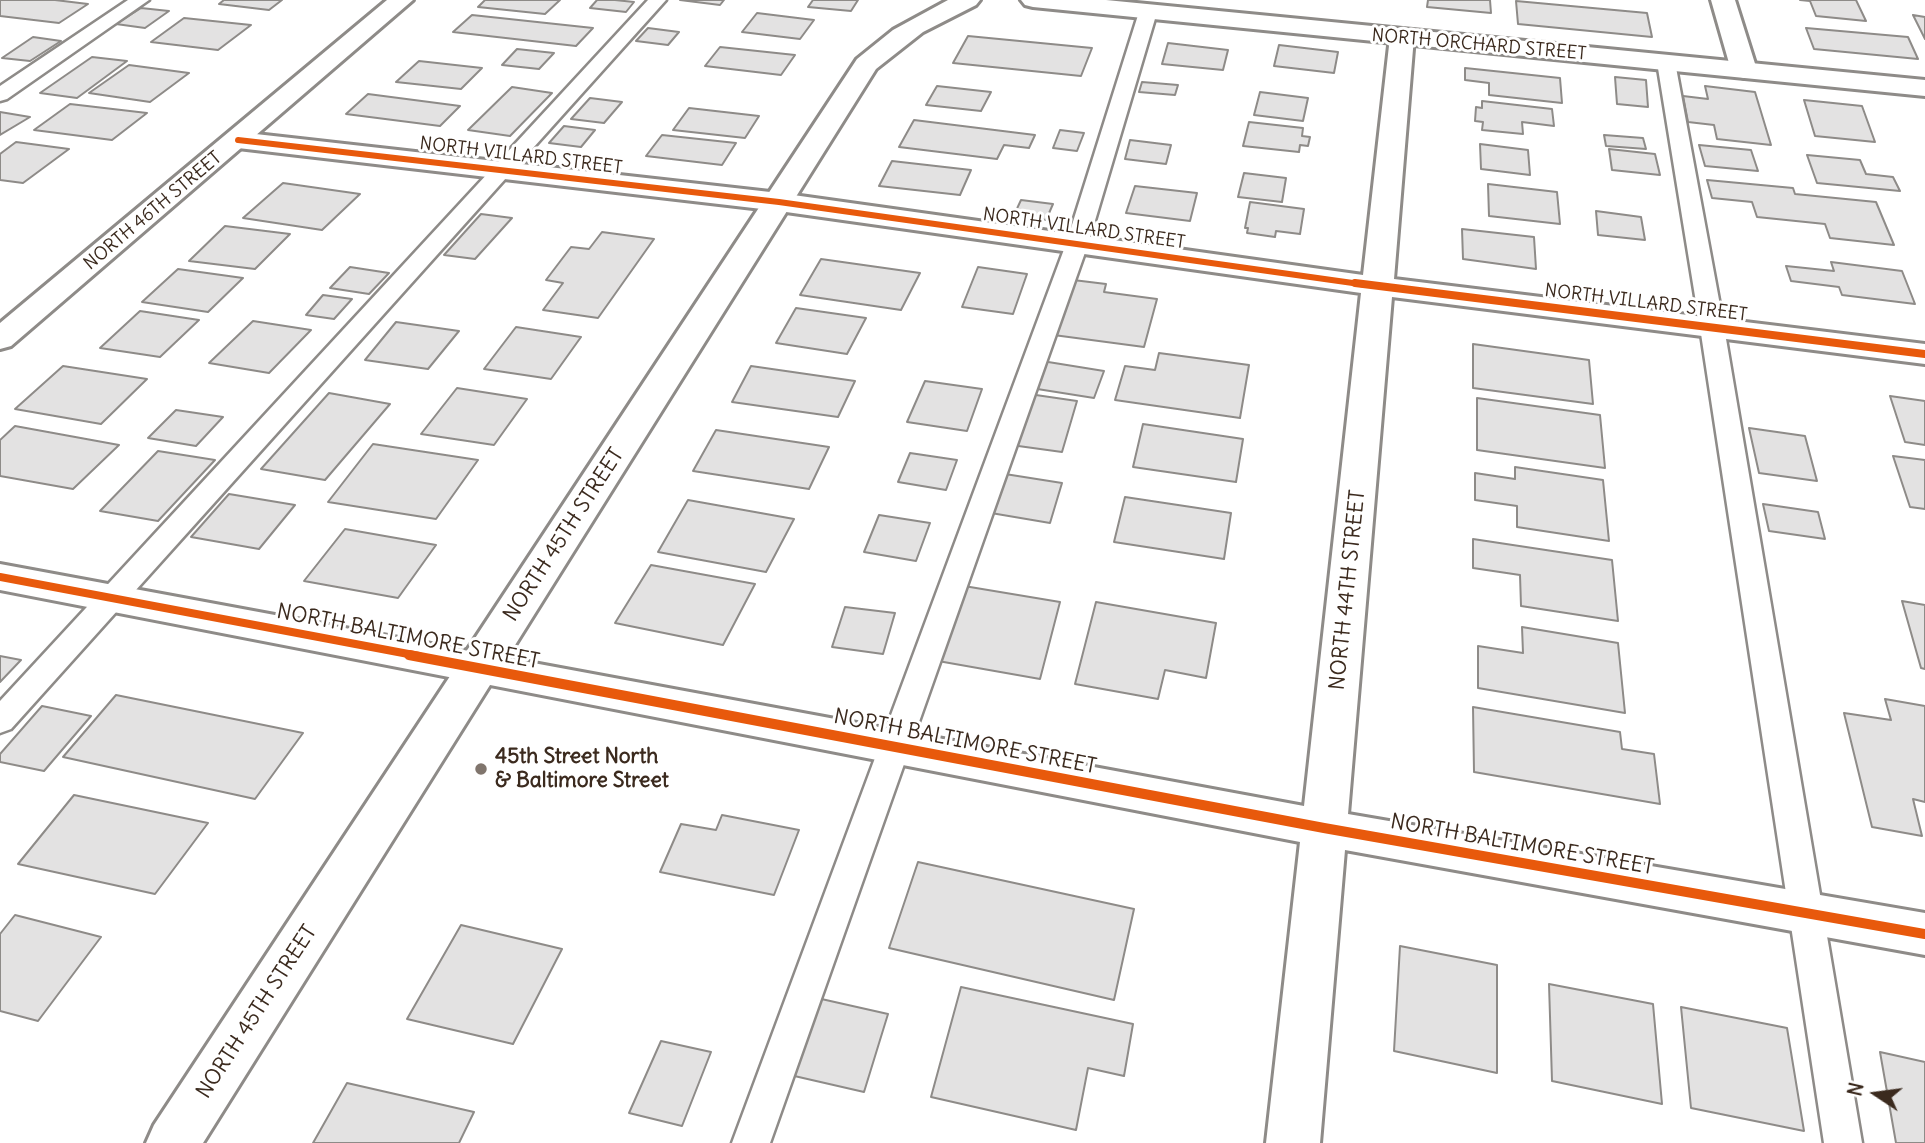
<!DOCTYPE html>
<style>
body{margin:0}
#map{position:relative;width:1925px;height:1143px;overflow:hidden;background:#fff;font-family:Delius,sans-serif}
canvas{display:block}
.north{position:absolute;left:1841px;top:1059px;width:70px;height:70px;-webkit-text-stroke:5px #fff;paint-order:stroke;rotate:283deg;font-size:19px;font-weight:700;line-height:28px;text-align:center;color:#3b2a1e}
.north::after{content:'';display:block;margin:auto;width:24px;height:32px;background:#3b2a1e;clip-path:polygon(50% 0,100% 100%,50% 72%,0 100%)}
</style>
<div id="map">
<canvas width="1925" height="1143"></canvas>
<div class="north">N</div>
</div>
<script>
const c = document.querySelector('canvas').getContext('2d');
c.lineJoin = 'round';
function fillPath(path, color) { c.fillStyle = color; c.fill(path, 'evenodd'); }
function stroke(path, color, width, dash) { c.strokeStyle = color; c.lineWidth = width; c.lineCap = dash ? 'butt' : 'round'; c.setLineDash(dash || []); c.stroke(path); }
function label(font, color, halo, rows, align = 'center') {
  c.font = font + ' Delius,sans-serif'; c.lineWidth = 6; c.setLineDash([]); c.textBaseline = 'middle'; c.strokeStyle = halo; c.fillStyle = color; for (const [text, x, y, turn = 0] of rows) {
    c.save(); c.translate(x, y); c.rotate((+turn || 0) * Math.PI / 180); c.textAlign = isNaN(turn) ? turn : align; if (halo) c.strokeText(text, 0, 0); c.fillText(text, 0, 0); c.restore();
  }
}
const building = new Path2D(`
 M0 0H55L88 4 59 23 0 16Z
 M224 0H282L269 10 219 4Z
 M485 0H560L545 14 478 7Z
 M597 0H615L634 2 626 12 590 8Z
 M680 0H724L720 5Z
 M813 0H858L851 11 808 7Z
 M1428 0H1490L1491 13 1427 7Z
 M1800 0H1856L1866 21 1816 16 1810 1Z
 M1516 1 1647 13 1652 37 1518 24Z
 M141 8 169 11 145 28 116 24Z
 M757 13 814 20 800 39 742 32Z
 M472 15 593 28 576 46 453 32Z
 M1913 15 1925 17V39Z
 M184 18 251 25 218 50 151 42Z
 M648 28 679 32 668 45 636 41Z
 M1806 28 1908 37 1918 59 1814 49Z
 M968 36 1092 48 1081 76 953 63Z
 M33 37 61 41 30 61 2 58Z
 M1168 43 1228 50 1223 70 1162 64Z
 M1279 45 1338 52 1334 73 1274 66Z
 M720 47 795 55 781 75 705 66Z
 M517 49 554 53 539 69 502 65Z
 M92 57 127 61 77 98 40 93Z
 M419 61 482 68 461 89 396 82Z
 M129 65 189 73 150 102 89 93Z
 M1465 68 1560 78 1562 103 1489 95V83L1465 80Z
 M1615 77 1646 80 1648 107 1617 104Z
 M1142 82 1178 85 1175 95 1139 92Z
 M937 86 991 92 981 111 926 105Z
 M1705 86 1755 92 1771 145 1717 139 1714 125 1688 122 1683 96 1708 99Z
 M512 87 552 93 510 136 468 130Z
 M1260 92 1308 98 1303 121 1254 115Z
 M368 94 460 106 440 126 346 114Z
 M590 98 622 102 604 123 571 119Z
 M1804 100 1862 106 1875 142 1815 136Z
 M1482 101 1552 109 1554 126 1522 122 1523 134 1482 130 1483 122 1475 121 1476 107 1482 108Z
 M70 104 147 113 112 140 34 130Z
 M689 108 759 116 745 138 673 130Z
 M0 112 30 117 0 135Z
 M914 120 1035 135 1029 148 1004 145 997 159 899 147Z
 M1249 122 1303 128 1302 136 1310 137 1308 146 1300 145 1299 152 1243 146Z
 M564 126 595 130 581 147 549 143Z
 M1060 130 1084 133 1077 151 1053 148Z
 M662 135 736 143 722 165 646 156Z
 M1604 135 1643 138 1646 149 1606 146Z
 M1130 140 1171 145 1166 164 1125 159Z
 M16 142 69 149 23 183 0 180V154Z
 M1480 144 1528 150 1530 175 1481 169Z
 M1699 145 1751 150 1758 171 1705 166Z
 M1609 149 1655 154 1660 175 1612 170Z
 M1807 155 1860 160 1866 174 1893 177 1900 191 1817 183Z
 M892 161 971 170 960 195 879 186Z
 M1244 173 1286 178 1282 202 1238 197Z
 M1707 180 1793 188 1795 194 1876 202 1894 245 1830 238 1825 224 1757 217 1752 202 1712 198Z
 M283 183 360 194 322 230 243 218Z
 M1488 184 1557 192 1560 224 1489 216Z
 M1135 186 1197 193 1190 221 1126 213Z
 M1021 200 1053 204 1046 220 1014 215Z
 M1250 202 1304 209 1300 234 1276 231 1275 237 1247 233 1248 228H1245Z
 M1596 211 1641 217 1645 240 1598 235Z
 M481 214 512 218 475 259 444 255Z
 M225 226 290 234 255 269 189 261Z
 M1462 229 1534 237 1536 269 1463 259Z
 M602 232 654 239 598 318 543 310 563 283 546 280 571 247 589 249Z
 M821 259 920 273 901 310 800 295Z
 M1831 262 1902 271 1915 304 1842 295 1839 287 1791 281 1786 266 1834 271Z
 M350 267 389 273 369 294 330 288Z
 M978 267 1027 274 1013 314 962 307Z
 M178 269 243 278 208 312 142 302Z
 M1065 279 1106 284 1104 292 1157 299 1144 347 1046 334Z
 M323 295 352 299 334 319 306 315Z
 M796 308 866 318 847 354 776 343Z
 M140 311 199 320 160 357 100 348Z
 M253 321 311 330 269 373 209 363Z
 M396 322 459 331 428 369 365 360Z
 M516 327 581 337 551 379 484 369Z
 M1473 344 1589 360 1593 404 1473 388Z
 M1159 353 1249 365 1240 418 1115 400 1125 366 1155 370Z
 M1042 361 1104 371 1094 398 1031 388Z
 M63 366 147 379 101 424 15 409Z
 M751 366 855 381 838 417 732 402Z
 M925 381 982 389 967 431 907 422Z
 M457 388 527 399 494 445 421 434Z
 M329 393 390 404 325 480 261 469Z
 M1029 394 1077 401 1062 452 1011 445Z
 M1890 396 1925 401V445L1905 442Z
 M1477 398 1600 415 1605 468 1477 450Z
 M176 410 223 417 196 446 148 438Z
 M1143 424 1243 439 1236 482 1133 467Z
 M15 426 119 445 73 489 0 476V440Z
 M1749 428 1805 436 1817 481 1759 473Z
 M716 430 829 447 809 489 693 471Z
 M373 444 478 460 436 519 328 502Z
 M158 451 215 460 158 521 100 511Z
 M910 453 957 460 946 490 898 482Z
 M1893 456 1925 460V509L1910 507Z
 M1515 467 1603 480 1609 541 1517 527V506L1475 500V473L1515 479Z
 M1005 474 1062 483 1050 523 991 513Z
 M229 494 295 505 259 549 191 537Z
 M1125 497 1231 513 1224 559 1114 542Z
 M688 500 794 519 766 572 658 552Z
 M1763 504 1818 512 1825 539 1769 531Z
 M879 515 930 523 916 561 864 552Z
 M345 529 436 545 398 598 304 581Z
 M1473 539 1612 560 1618 621 1521 606 1520 575 1473 568Z
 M651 565 755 584 723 645 615 623Z
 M964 586 1060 602 1040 679 938 661Z
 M1902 601 1925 605V669L1921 668Z
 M1096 602 1216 623 1206 678 1165 670 1158 699 1075 684Z
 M845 607 895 613 883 654 832 647Z
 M1522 627 1618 643 1625 713 1478 688V646L1523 653Z
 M0 656 21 660 0 682Z
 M116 695 303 733 255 799 63 757Z
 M1885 699 1925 706V802L1913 799 1922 836 1872 827 1844 713 1891 720Z
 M42 706 91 716 44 771 0 762V754Z
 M1473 707 1620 732 1622 749 1654 754 1660 804 1474 772Z
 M74 795 208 823 155 894 18 864Z
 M722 815 799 830 774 895 660 872 681 824 716 830Z
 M918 862 1134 909 1114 1000 889 948Z
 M15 915 101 937 38 1021 0 1011V934Z
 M461 925 562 949 513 1044 407 1019Z
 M1400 946 1497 965V1073L1394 1051Z
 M1549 984 1653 1004 1662 1104 1552 1081Z
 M961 987 1133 1024 1124 1076 1088 1068 1076 1130 931 1097Z
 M817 998 888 1014 864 1092 790 1075Z
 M1681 1007 1787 1028 1804 1131 1691 1108Z
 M661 1041 711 1052 682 1126 629 1113Z
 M1880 1052 1925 1062V1143H1896Z
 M347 1083 474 1112 459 1143H313Z`);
const service = new Path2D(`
 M128 0H149L7 99 0 101V86Z
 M648 0H666L11 729 0 733V701Z
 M1148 7 1157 12 1088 244 770 1143H732L1066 244 1139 12Z
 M1666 56 1675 62 1724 327 1862 1143H1824L1700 327 1657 62Z`);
const minor = new Path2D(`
 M1711 0H1735L1757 70 1753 75 1744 78 1735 75 1731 70Z
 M1402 30 1411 32 1414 37 1394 279 1925 344V364L1392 297 1348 814 1925 913V955L1345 850 1320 1143H1266L1300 842 0 590V564L1304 806 1361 293 779 211 238 148 228 146 224 140 228 134 238 132 779 193 1363 275 1390 37 1393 32Z`);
const tertiary = new Path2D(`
 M387 0H413L11 346 0 349V323Z
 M948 0H980L976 5 923 32 876 69 203 1143H146L154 1125 857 59 893 30Z
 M1021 0H1106L1925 80V96L1033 7 1025 5Z`);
const cyclewayFar2 = new Path2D(`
 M238 140 779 202 1367 285`);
const cyclewayFar1 = new Path2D(`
 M1355 283 1925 354
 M0 577 419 656`);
const cycleway = new Path2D(`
 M409 655 1324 828 1925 934`);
const markers = [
 [481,769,7,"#80756d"]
];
const farStreetnames = [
 ["NORTH ORCHARD STREET",1479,45,5],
 ["NORTH VILLARD STREET",521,156,7],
 ["NORTH 46TH STREET",153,211,-40],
 ["NORTH VILLARD STREET",1084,229,8],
 ["NORTH VILLARD STREET",1646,303,7]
];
const streetNames = [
 ["NORTH 45TH STREET",564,535,-57],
 ["NORTH 44TH STREET",1348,590,-84],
 ["NORTH BALTIMORE STREET",408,637,11],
 ["NORTH BALTIMORE STREET",965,742,11],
 ["NORTH BALTIMORE STREET",1522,845,10],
 ["NORTH 45TH STREET",257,1012,-57]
];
const poiNames = [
 ["45th Street North",495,757],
 ["& Baltimore Street",495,781]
];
fillPath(building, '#e3e2e2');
stroke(building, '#8e8b88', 2);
stroke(service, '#8e8b88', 5);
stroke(minor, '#8e8b88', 6);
stroke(tertiary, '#8e8b88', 6);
fillPath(service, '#fff');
fillPath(minor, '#fff');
fillPath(tertiary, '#fff');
stroke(cyclewayFar2, '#e8590c', 6);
stroke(cyclewayFar1, '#e8590c', 8);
stroke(cycleway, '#e8590c', 10);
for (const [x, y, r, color] of markers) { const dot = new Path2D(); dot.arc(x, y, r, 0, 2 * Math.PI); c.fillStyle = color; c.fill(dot); stroke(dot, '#fff', 2.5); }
label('18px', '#3b2a1e', '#fff', farStreetnames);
label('21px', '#3b2a1e', '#fff', streetNames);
label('bold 21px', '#3b2a1e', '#fff', poiNames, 'left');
</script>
